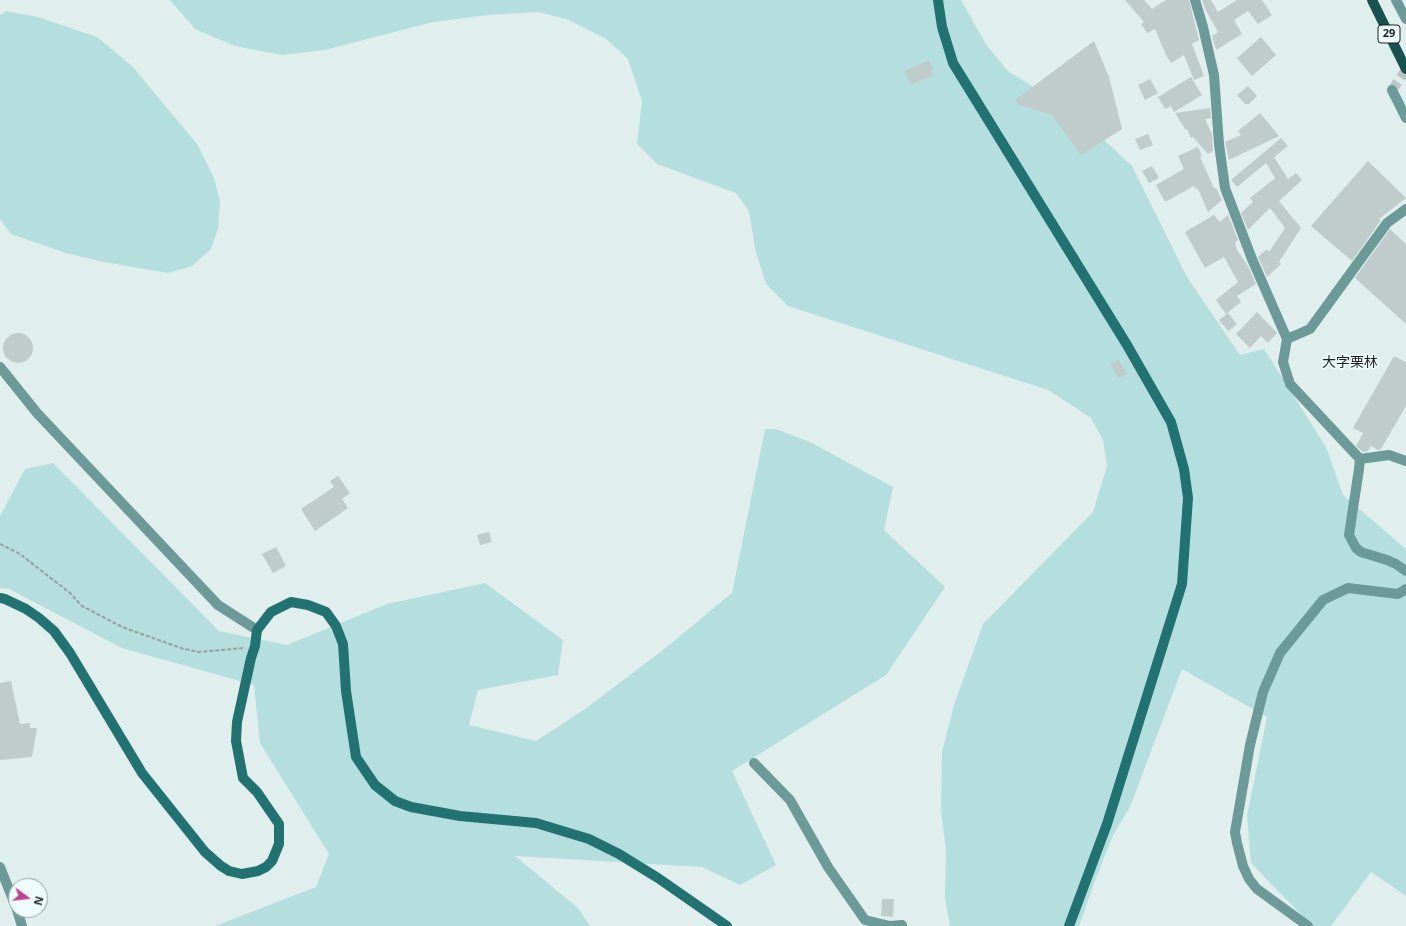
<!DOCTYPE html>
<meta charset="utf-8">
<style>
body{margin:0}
#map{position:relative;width:1406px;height:926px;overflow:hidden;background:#e1eeee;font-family:"Open Sans",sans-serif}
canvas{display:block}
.north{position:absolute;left:8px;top:878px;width:40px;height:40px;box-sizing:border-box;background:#eefcfb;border:1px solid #9aa4a4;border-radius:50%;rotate:105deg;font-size:11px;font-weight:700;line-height:16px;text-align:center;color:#1d2121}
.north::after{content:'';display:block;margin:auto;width:14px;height:18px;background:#c04392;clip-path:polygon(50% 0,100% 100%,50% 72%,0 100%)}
</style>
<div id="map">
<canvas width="1406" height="926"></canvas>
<div class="north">N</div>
</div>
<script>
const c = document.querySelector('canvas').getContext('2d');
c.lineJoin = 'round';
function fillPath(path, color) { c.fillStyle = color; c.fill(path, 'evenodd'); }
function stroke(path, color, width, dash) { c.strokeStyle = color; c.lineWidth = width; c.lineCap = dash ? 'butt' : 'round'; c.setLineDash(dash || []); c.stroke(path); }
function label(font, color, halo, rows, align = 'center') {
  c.font = font + ' "Open Sans","Noto Sans JP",sans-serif'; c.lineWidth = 3.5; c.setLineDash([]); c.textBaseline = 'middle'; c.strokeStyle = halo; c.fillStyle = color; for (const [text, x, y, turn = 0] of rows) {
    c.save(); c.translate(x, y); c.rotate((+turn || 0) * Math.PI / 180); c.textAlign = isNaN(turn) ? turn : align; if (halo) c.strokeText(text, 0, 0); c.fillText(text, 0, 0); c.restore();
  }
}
const green = new Path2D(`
 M170 0H961L987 46 1008 71 1076 114 1132 166 1187 277 1240 355 1264 349 1326 447 1343 495 1406 549V896L1371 872 1331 926H1312L1251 863 1247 816 1267 717 1182 669 1130 807 1113 835 1096 878 1079 926H950L945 898 946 851 941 811 942 752 954 705 983 624 1093 512 1107 466 1103 440 1091 418 1048 390 788 306 766 284 755 249 749 211 736 193 657 164 637 144 642 101 628 59 605 38 566 19 538 12 489 15 433 22 325 50 282 55 235 46 195 29Z
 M6 11 38 17 97 37 132 66 197 144 214 178 220 201 218 229 211 249 192 266 168 273 104 262 66 253 11 234 0 219V15Z
 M765 429H776L810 442 893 487 884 530 945 587 886 675 732 771 776 865 740 885 702 867 515 856 578 908 590 926H215L316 887 329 854 260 743 254 685 122 648 9 589 0 588V516L25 469 53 463 219 631 287 645 387 604 485 583 563 640 558 675 478 690 469 725 536 741 585 709 663 650 732 593Z`);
const building = new Path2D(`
 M1125 0H1144L1152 9 1166 0H1189L1199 40 1192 44 1204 76 1194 80 1184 55 1171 63 1166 55 1155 29 1147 33 1141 24 1144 22Z
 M1202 0H1211L1218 12 1237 0H1262L1272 15 1258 24 1248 11 1234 20 1242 34 1216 50 1212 36 1218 32 1205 9Z
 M1261 37 1276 55 1252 76 1237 58Z
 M1094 41 1109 77 1122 129 1081 155 1052 115 1019 105 1015 100Z
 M929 60 933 69 931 70 934 75 911 85 904 71Z
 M1191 77 1202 95 1174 112 1171 106 1165 109 1158 97Z
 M1150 79 1158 93 1145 100 1138 85Z
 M1248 86 1257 96 1249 104H1245L1237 95Z
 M1210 108 1211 118 1205 119 1212 134 1213 151 1208 154 1193 137 1191 138 1187 129H1185L1175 113Z
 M1260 113 1279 136 1229 160 1225 142 1241 135 1238 131Z
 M1148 134 1153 145 1140 150 1135 139Z
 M1281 138 1288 146 1274 157 1288 179 1296 173 1302 180 1279 201 1301 228 1279 262 1281 264 1267 277 1258 257 1267 249 1269 252 1285 228 1270 208 1248 230 1241 213 1253 202 1250 198 1275 178 1266 163 1237 187 1231 180Z
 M1198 147 1202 156 1200 157 1214 188H1216L1222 200 1208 212 1198 189H1196L1194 186 1165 202 1156 185 1184 169 1178 156Z
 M1368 161 1406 198 1379 219 1381 220 1352 261 1311 226Z
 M1152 166 1159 178 1149 183 1142 171Z
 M1214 215 1220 222 1228 215 1238 240 1235 243 1237 250 1248 266 1256 284 1237 296 1241 302 1226 314 1216 300 1238 282 1224 257 1205 268 1185 232Z
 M1390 229 1406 244V324L1355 278Z
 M1257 312 1277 333 1268 343 1261 336 1250 348 1236 334Z
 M1228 313 1237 324 1228 331 1219 320Z
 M3 348a15 15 0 1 1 30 0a15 15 0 1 1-30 0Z
 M1394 356 1406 362V406L1381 449 1378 450 1371 446 1368 451 1363 452 1356 446 1363 433 1353 428Z
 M1118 359 1127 374 1119 378 1110 364Z
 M338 476 350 493 342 499 348 508 315 531 301 509 334 487 330 481Z
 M489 532 492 542 480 545 477 535Z
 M276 547 286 566 273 573 262 554Z
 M11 681 20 724 30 723V728H37L32 757 0 760V683Z
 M882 899H894L893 917 881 916Z`);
const streetTunnel = new Path2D(`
 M1392 90 1406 70`);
const path = new Path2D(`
 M0 544 20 554 70 593 82 606 122 627 184 649 199 652 244 648`);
const street = new Path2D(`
 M1195 0 1203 27 1214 75 1219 144 1225 188 1252 259 1287 339 1283 362 1290 384 1360 459 1359 469 1349 535 1356 548 1361 552 1387 560 1396 564 1406 571
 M1396 0 1406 19
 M1392 90 1406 118
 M1287 339 1310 329 1387 223 1406 209
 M0 367 37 413 218 605 257 630
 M1360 459 1389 455 1406 461
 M754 763 790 800 828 867 865 920 890 926 902 925V926
 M0 867 16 907
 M17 910 22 926
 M1308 926 1257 889 1249 879 1243 866 1237 843 1235 832 1250 745 1263 692 1280 653 1323 600 1348 588 1398 594 1406 589`);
const secondary = new Path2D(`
 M938 0 942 27 953 63 1127 345 1171 422 1184 469 1188 498 1182 584 1107 824 1069 926
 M0 598 5 599 26 609 39 618 54 631 70 653 142 773 205 852 221 866 229 871 242 874 258 871 266 867 272 861 279 844V824L257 792 243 778 236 741 237 722 251 658 255 646 257 630 271 612 291 602 308 605 326 612 336 626 343 644 346 691 356 757 375 785 395 801 411 807 460 816 536 823 589 839 619 854 658 878 727 926`);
const primary = new Path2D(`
 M1372 0 1406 69`);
const shields = [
 [1389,34,22]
];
const shieldNames = [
 ["29",1389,34]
];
const quarterNames = [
 ["大字栗林",1350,363]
];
fillPath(green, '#b4dfde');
fillPath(building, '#bfcccb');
stroke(streetTunnel, '#bac5c5', 10, [10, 5]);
stroke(path, '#959f9f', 2, [4, 2]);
stroke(street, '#6c9a99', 10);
stroke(secondary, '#227272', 10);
stroke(primary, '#195050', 10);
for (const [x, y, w] of shields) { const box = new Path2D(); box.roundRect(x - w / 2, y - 9, w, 18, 3); c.fillStyle = '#eefcfb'; c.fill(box); stroke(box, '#1d2121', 1); }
label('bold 11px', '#1d2121', null, shieldNames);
label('14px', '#1d2121', '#eefcfb', quarterNames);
</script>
